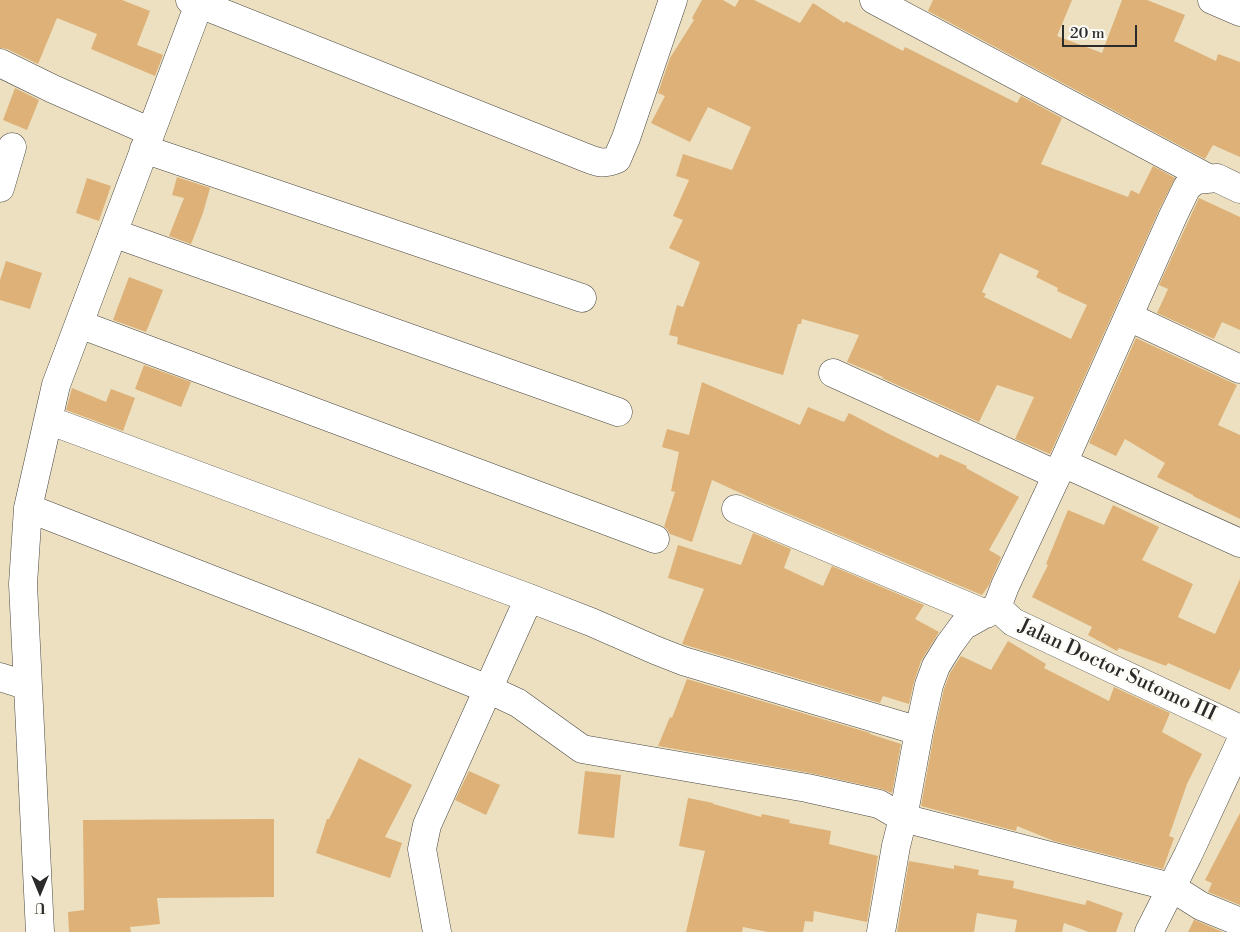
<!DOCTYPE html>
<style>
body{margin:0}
#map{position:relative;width:1240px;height:932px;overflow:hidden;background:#ece0c0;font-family:"Libre Bodoni",serif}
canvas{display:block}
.north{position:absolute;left:15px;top:867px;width:50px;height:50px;-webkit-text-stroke:4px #fdfcf7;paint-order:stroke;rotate:180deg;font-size:14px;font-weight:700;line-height:20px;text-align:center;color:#2b2b2b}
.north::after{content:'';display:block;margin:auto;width:18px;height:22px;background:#2b2b2b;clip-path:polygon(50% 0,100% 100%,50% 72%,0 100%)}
.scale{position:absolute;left:1062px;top:25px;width:75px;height:22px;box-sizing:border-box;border:2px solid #2b2b2b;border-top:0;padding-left:6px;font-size:15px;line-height:18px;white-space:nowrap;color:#2b2b2b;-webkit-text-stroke:4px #fdfcf7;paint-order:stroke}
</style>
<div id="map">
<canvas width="1240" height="932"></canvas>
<div class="north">U</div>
<div class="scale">20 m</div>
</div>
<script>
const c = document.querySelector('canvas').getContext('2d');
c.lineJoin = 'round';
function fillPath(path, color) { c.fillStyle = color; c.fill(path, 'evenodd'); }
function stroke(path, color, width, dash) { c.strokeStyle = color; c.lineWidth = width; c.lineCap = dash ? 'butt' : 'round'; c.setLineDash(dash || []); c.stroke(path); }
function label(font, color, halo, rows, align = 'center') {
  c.font = font + ' "Libre Bodoni",serif'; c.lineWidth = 5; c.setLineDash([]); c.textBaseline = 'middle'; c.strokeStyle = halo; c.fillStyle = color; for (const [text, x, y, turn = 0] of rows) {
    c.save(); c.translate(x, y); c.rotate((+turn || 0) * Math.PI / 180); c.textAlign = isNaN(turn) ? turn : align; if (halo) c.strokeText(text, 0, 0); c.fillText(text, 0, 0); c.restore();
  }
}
const building = new Path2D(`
 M0 0H122L150 11 137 45 163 55 155 76 91 49 97 34 57 18 38 64 7 49 0 48Z
 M702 0H723L735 7 739 0H754L800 23 813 3 844 23 846 21 903 51 905 47 1017 103 1021 96 1062 118 1041 164 1128 197 1131 190 1139 194 1153 166 1175 178 1159 210 1050 454 1015 439 1034 397 997 385 979 422 882 378 883 377 847 362 859 335 802 319 801 324H798L783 375 677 344 678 337 669 335 677 305 683 307 700 262 669 248 683 220 673 216 689 180 676 176 683 154 732 170 751 127 708 107 690 142 651 123 665 96 658 93 670 58 694 20 692 18ZM1000 253 1039 271 1036 277 1058 288 1057 291 1087 305 1071 339 984 297 986 294 982 292Z
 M933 0H1072L1057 36 1102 53 1122 0H1147L1185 15 1174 41 1216 61 1218 54 1240 62V157L1213 145 1205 159 928 11Z
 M15 88 39 100 27 130 3 120Z
 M177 177 210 188 203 213 191 244 169 236 184 198 172 195Z
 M87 178 111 186 99 221 76 213Z
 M1199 198 1240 217V330L1222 322 1214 339 1157 313 1168 289 1159 285Z
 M6 261 42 273 30 309 0 300V280Z
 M129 277 163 290 146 332 113 320Z
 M1136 338 1237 385 1218 425 1240 435V519L1193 496V495L1157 477 1165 463 1125 439 1116 456 1089 443Z
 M144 365 191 382 181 407 135 389Z
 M702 382 800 425 808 407 844 422 849 413 889 434 938 458 940 454 967 466 966 468 1019 497 989 550 1001 557 989 585 982 595 758 501 712 480 692 542 670 534 667 529 664 527 675 492 671 491 679 452 662 447 667 429 689 435Z
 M72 388 106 402 111 389 135 398 123 431 66 410Z
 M1113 505 1159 527 1142 560 1193 584 1178 617 1215 634 1240 579V669L1230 690 1168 663 1166 666 1119 648 1117 651 1088 635 1092 627 1032 597 1048 565 1046 564 1068 510 1104 525Z
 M753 533 791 549 784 568 823 586 832 566 924 605 915 619 939 632 921 661 914 682 909 704 883 696 880 703 682 644 704 589 668 578 678 545 741 565Z
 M1008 641 1046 664 1044 668 1109 701 1114 687 1170 713 1162 732 1202 754 1187 784 1169 836 1174 838 1163 869 1054 841 1017 826 1016 831 921 806 934 734 944 689 950 673 961 656 991 670Z
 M687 679 870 733V734L901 744 892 793 882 789 810 773 658 746 670 717 672 718Z
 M359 758 412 785 385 837 402 843 390 878 316 853 327 819H329Z
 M469 771 500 785 486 815 455 800Z
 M585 771 621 775 614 838 578 834Z
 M688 798 713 803V804L761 817 762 814 790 820 789 823 831 831 829 844 878 856 867 922 814 911 813 922 805 921 803 932H768L743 927 742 932H686L705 851 679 846Z
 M1240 813V905L1208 892 1212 883 1205 880Z
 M274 819V897L157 898 160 924 130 927 131 932H69L68 912 84 910 83 820Z
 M909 861 954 869V865L979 870 978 875 1014 881 1013 888 1085 905 1087 900 1123 913 1116 932H1089L1064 923 1062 932H1015L1017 920 977 913 974 932H897Z
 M1194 920H1195L1223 932H1188Z`);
const minor = new Path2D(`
 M190 0 579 155C595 161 601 166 617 159L626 138 673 0
 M874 0 1208 178
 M1212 0 1240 12
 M0 63 53 89 151 132
 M144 149 582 298
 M0 188 12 147
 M113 233 618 412
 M1129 317 1240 369
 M79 324 655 539
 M833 373 1057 475
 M48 420 529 598 591 622 655 650 683 661 919 731
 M1063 463 1240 543
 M28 508 313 619 488 689 518 703 582 749 807 788 879 804 903 818 1171 887 1201 906 1240 922
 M736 509 986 614
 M997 607 1013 622 1240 729
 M0 677 28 686
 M40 932 23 584 28 508 56 385 199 4
 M437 932 422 849 427 825 529 598
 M881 932 896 846 903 818 919 731 929 685 936 666 949 645 963 626 997 607 1005 586 1057 475 1063 463 1173 216 1187 187 1196 180 1217 178 1240 189`);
const tertiary = new Path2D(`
 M1149 932 1188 855 1240 743`);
const streetNames = [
 ["Jalan Doctor Sutomo III",1117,671,25]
];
fillPath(building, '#ddb177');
stroke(minor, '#484641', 29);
stroke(tertiary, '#484641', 29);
stroke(minor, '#fff', 28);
stroke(tertiary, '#fff', 28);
label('20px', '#2b2b2b', '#fdfcf7', streetNames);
</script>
